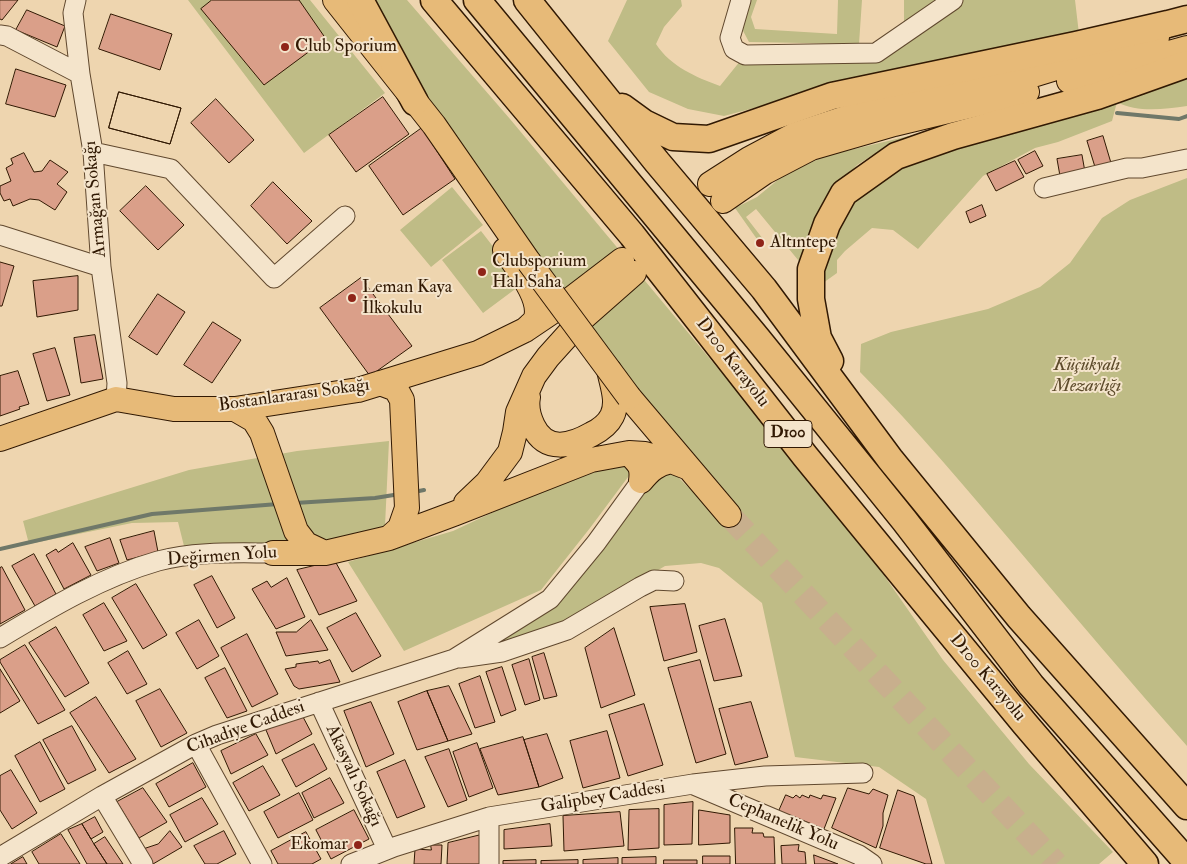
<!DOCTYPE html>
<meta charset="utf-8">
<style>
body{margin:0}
canvas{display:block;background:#eed5af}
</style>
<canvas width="1187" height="864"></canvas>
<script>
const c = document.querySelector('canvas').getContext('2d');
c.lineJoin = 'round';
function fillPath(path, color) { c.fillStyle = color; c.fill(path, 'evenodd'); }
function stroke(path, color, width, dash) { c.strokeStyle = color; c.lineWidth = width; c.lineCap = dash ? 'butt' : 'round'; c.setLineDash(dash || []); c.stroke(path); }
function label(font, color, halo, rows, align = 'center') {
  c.font = font + ' "IM FELL Double Pica",serif'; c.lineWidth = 4; c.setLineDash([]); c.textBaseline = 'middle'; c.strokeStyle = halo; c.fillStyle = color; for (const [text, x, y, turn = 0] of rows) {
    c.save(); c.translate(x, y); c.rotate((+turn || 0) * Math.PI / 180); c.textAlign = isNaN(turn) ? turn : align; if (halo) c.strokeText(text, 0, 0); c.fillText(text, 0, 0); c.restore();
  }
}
const green = new Path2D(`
 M188 0H310L385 93 304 153Z
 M373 0H407L510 119 811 480 858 538 943 660 1029 764 1113 852 1099 864H945L926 799 879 767 795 757 762 603 719 568 701 563 665 566 566 625 504 641 502 635 660 473H674L717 516 733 500 585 327 435 110 384 15Z
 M627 0H681L682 6 664 27 656 44C671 67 696 77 720 86L745 55 876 53 962 0H1075L1079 34 881 74 724 116 688 109 649 92 608 41Z
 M749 0H757L751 17 755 29 837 34 838 0H862L859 44 749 42 741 27Z
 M904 0H941L904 24Z
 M1187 71V106C1164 109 1138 113 1117 102L1112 121 1058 142 1035 148 983 176 918 249 893 230 872 228 845 251 837 260V273L823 283 825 253 858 194 888 170Z
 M972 121 887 146 857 165 842 181 803 266 756 209 746 217 763 239 759 242 735 208 757 197 785 174 825 156Z
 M1187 178V746C1131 683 1076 618 1021 553 969 492 917 429 860 372L861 344 891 332 988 309 1040 287 1070 263 1102 218 1130 200Z
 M452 187 483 225 431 267 400 230Z
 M481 231 522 284 483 313 442 260Z
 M389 441 385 526 310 544 185 550 178 522 132 523 29 544 23 521 189 470 297 451Z
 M624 459 634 469 590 528 541 590 404 651 348 562 453 531 547 487Z`);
const stream = new Path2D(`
 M1117 113 1179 119 1187 116
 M414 492 424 490
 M295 503 375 498 400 494
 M0 549 152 514 278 504`);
const building = new Path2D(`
 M0 0H18L2 20 0 19Z
 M212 0H299L326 39 264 85 201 9Z
 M27 10 65 26 57 47 16 30Z
 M111 14 172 34 160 70 99 49Z
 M16 69 66 85 55 117 6 104Z
 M119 92 181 108 170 144 109 128Z
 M119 92 181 108 170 144 109 128Z
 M383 97 409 134 356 172 329 135Z
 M216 99 254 140 229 163 191 123Z
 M422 128 455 179 403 215 369 166Z
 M1103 136 1111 163 1095 167 1087 141Z
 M1035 151 1043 166 1026 174 1018 160Z
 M24 153 34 172 42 171 50 160 68 172 57 184 67 192 55 210 39 200 30 199 13 206 10 199 4 201 0 193V186L11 181 6 168 13 164 11 159Z
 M1082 155 1085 172 1060 176 1057 159Z
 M1015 161 1024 177 996 191 987 174Z
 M273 182 312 221 287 244 251 206Z
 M146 186 184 225 158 250 120 211Z
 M982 205 986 216 970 223 966 212Z
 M0 262 14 266 2 306H0Z
 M78 276V310L37 317 33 281Z
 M361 278 412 346 370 376 320 308Z
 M158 294 185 312 157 355 129 337Z
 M213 322 241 340 212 383 184 365Z
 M95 335 103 379 81 383 74 338Z
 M55 348 70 395 47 401 33 354Z
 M18 371 29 404 19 407 20 409 0 416V376Z
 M154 531 158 552 127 560 120 540Z
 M110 538 119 563 97 571 85 547Z
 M73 543 91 575 64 589 46 555 56 549 58 552Z
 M34 554 56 594 35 606 12 566Z
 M335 561 357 601 319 615 297 570Z
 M2 567 25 610 0 624V568Z
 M212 576 235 618 217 628 194 585Z
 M287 578 305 617 276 629 252 589 267 581 271 587Z
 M136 584 167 635 143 649 112 598Z
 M104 603 127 641 104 651 83 615Z
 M685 604 697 652 664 661 650 607Z
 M356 613 381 656 352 672 327 628Z
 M725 619 742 676 714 681 699 626Z
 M199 620 219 656 197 669 176 633Z
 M311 620 328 650 286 656 276 632H296Z
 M56 627 89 683 65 697 29 643Z
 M614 628 635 695 601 708 585 648Z
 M247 634 278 694 252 707 221 648Z
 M25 645 65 710 38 724 0 662V660Z
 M128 651 147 684 127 694 108 663Z
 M544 653 557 696 544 699 532 657Z
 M529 659 540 700 525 705 512 665Z
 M330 660 340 682 299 689 294 686 285 669 296 667V664L318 661 319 663Z
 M700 660 726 754 696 763 668 668Z
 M502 667 516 710 501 716 486 672Z
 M225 668 247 711 227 718 205 678Z
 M0 669 20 701 0 713Z
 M480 676 495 722 475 728 459 684Z
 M449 686 472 734 448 741 427 691Z
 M160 689 187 733 161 747 136 701Z
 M427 691 448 741 417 750 398 702Z
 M96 697 136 759 109 773 70 713Z
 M371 702 394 754 366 767 344 711Z
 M751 702 768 757 735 765 719 709Z
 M644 704 663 765 628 776 609 715Z
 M302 715 312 734 276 754 266 730Z
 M72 726 96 770 68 784 43 740Z
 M607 731 620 778 583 788 570 741Z
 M256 734 268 755 231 774 221 751Z
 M547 734 563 778 539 787 524 740Z
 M523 737 539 787 498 795 480 749Z
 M40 742 65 789 40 802 15 756Z
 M477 743 493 788 469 797 453 752Z
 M314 744 327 769 296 787 282 760Z
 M449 749 467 800 448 807 425 757Z
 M405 760 425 807 397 818 377 772Z
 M193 763 206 787 169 807 156 784Z
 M263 766 280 795 249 811 233 783Z
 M11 770 37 813 12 829 0 810V776Z
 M330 778 344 803 314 818 302 793Z
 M143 788 167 822 139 838 117 802Z
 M848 788 869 794 873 789 888 795 883 813V826L876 848 832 828Z
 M898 790 914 796 932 864H926L880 848Z
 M299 793 313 820 278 838 264 812Z
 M786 795 793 798 796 795 800 798 802 795 809 798 810 795 821 799 823 795 836 798 824 829 779 811Z
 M202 798 218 824 185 842 170 815Z
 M693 802 692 844 664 845V805Z
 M659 809V848L628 850 629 810Z
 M354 810 369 839 331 859 316 830Z
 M699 810 730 815V843L699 845Z
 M620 812 624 846 564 851 563 816Z
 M95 817 103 832 91 839 82 824Z
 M82 824 94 844 107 864H87L68 830Z
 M550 824 552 846 504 849V830Z
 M735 828H753L752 833H763L764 837H774L775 864H736Z
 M170 831 182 847 153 864 143 849 158 844Z
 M224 831 236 854 217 864H205L194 846Z
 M306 832 321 859 312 864H278L271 851Z
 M61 834 80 864H39L32 852Z
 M485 834V864H447L448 843Z
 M105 837 123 864H107L94 844Z
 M431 845H442L441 864H414L415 849 431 850Z
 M799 845 798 851 805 852 806 864H782L781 846Z
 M814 855 838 864H815Z
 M703 856H730V864H703Z
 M23 857 27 864H11Z
 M656 857V864H622V858Z
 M618 858V864H583V860Z
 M536 860V864H503V861Z
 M578 860V864H541V861Z
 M664 860H697V864H664Z`);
const majorTunnel = new Path2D(`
 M626 257 710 184
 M636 271 719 205
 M729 515 1056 864`);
const minor = new Path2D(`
 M76 0 73 13 80 74 93 152 101 267 117 383 116 399
 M741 0 730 38 734 49 745 55 876 53 953 0
 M0 35 7 36 80 74
 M93 152 171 169 274 278 345 216
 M1044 188 1127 168H1142L1187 159
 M0 235 101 267
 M0 638C50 608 102 577 158 561 195 551 235 553 273 553
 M460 658 502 652 567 630 640 587 654 580 674 581
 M319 702 387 849
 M196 744 262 864
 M694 785 859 855 872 864
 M102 796 143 864
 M489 817V864
 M0 857 102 796 196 744 217 735 454 659 550 599 596 543 641 481
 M351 864 394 847 489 817 693 784 765 776 863 773`);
const major = new Path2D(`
 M335 0 434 125 529 262
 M1069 81 1187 48
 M710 184 749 159 794 135 852 116 1023 78 1157 37
 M723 201 765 172 811 148 894 124 1027 92
 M505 250C516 267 542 297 536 318 534 323 529 326 525 330
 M380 383 396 389 402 400 407 508 400 528 389 538
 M528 397C526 408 528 416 533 426 546 453 571 446 592 434 600 430 608 424 612 416 619 402 612 385 609 370
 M629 397 729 515
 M235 409 254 420 262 433 296 531 306 544 325 553
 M0 439 116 399 174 409H235L358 390 478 353 525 330 571 299 622 260
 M629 453C639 464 643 466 641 481 650 470 657 464 671 461
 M466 503 487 483 510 452 515 432 518 412 534 376 548 357 584 317 634 273
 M273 553H325L389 538 456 513 591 460 629 453 645 454 671 461 689 468`);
const highway = new Path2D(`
 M360 0 415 102
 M434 0 632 235 805 456 909 583 1025 724 1145 864
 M477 0 757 338 904 520 1031 685 1187 862
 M527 0 657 162 764 289 890 459 1019 617 1187 806
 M622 107 644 123 673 137 709 139 832 96 1076 45 1168 24 1187 19
 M830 361 818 338 811 299V269L827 224 844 193 896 156 953 136 1097 96 1187 64`);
const majorBridge = new Path2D(`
 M529 262 629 397`);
const markers = [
 [285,47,5,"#8f2418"],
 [760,243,5,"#8f2418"],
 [482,272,5,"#8f2418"],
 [352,298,5,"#8f2418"],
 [358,845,5,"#8f2418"]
];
const shields = [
 [788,434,48]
];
const shieldNames = [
 ["D100",788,434]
];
const poiNames = [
 ["Club Sporium",295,47],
 ["Altıntepe",770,243],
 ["Clubsporium",492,262],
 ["Halı Saha",492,283],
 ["Leman Kaya",362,288],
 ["İlkokulu",362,309],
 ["Ekomar",348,845,"right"]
];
const streetNames = [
 ["Armağan Sokağı",96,199,-95],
 ["D100 Karayolu",732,363,52],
 ["Bostanlararası Sokağı",294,396,-8],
 ["Değirmen Yolu",222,557,-4],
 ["D100 Karayolu",987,678,50],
 ["Cihadiye Caddesi",246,728,-20],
 ["Akasyalı Sokağı",353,776,65],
 ["Galipbey Caddesi",603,798,-9],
 ["Cephanelik Yolu",783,823,23]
];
const parkNames = [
 ["Küçükyalı",1087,366],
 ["Mezarlığı",1087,387]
];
fillPath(green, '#bfbc86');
stroke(stream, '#6f7869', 4);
fillPath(building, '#da9f89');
stroke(building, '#311903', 1);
stroke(majorTunnel, '#c8af8d', 24, [24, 12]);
stroke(minor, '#60482e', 21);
stroke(major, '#311903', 26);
stroke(highway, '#311903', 29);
stroke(minor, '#f4e4cb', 19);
stroke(major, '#e7ba78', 24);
stroke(highway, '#e7ba78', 26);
stroke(majorBridge, '#311903', 26, []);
stroke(majorBridge, '#e7ba78', 24);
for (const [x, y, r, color] of markers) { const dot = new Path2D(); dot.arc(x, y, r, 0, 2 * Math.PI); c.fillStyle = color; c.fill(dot); stroke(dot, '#f4e4cb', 2); }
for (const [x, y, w] of shields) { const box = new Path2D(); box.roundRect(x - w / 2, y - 13.5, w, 27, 4); c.fillStyle = '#f4e4cb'; c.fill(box); stroke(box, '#311903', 1); }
label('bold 16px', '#311903', null, shieldNames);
label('18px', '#311903', '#f4e4cb', poiNames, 'left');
label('18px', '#311903', '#f4e4cb', streetNames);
label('italic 18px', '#5c4a2a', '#f4e4cb', parkNames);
</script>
